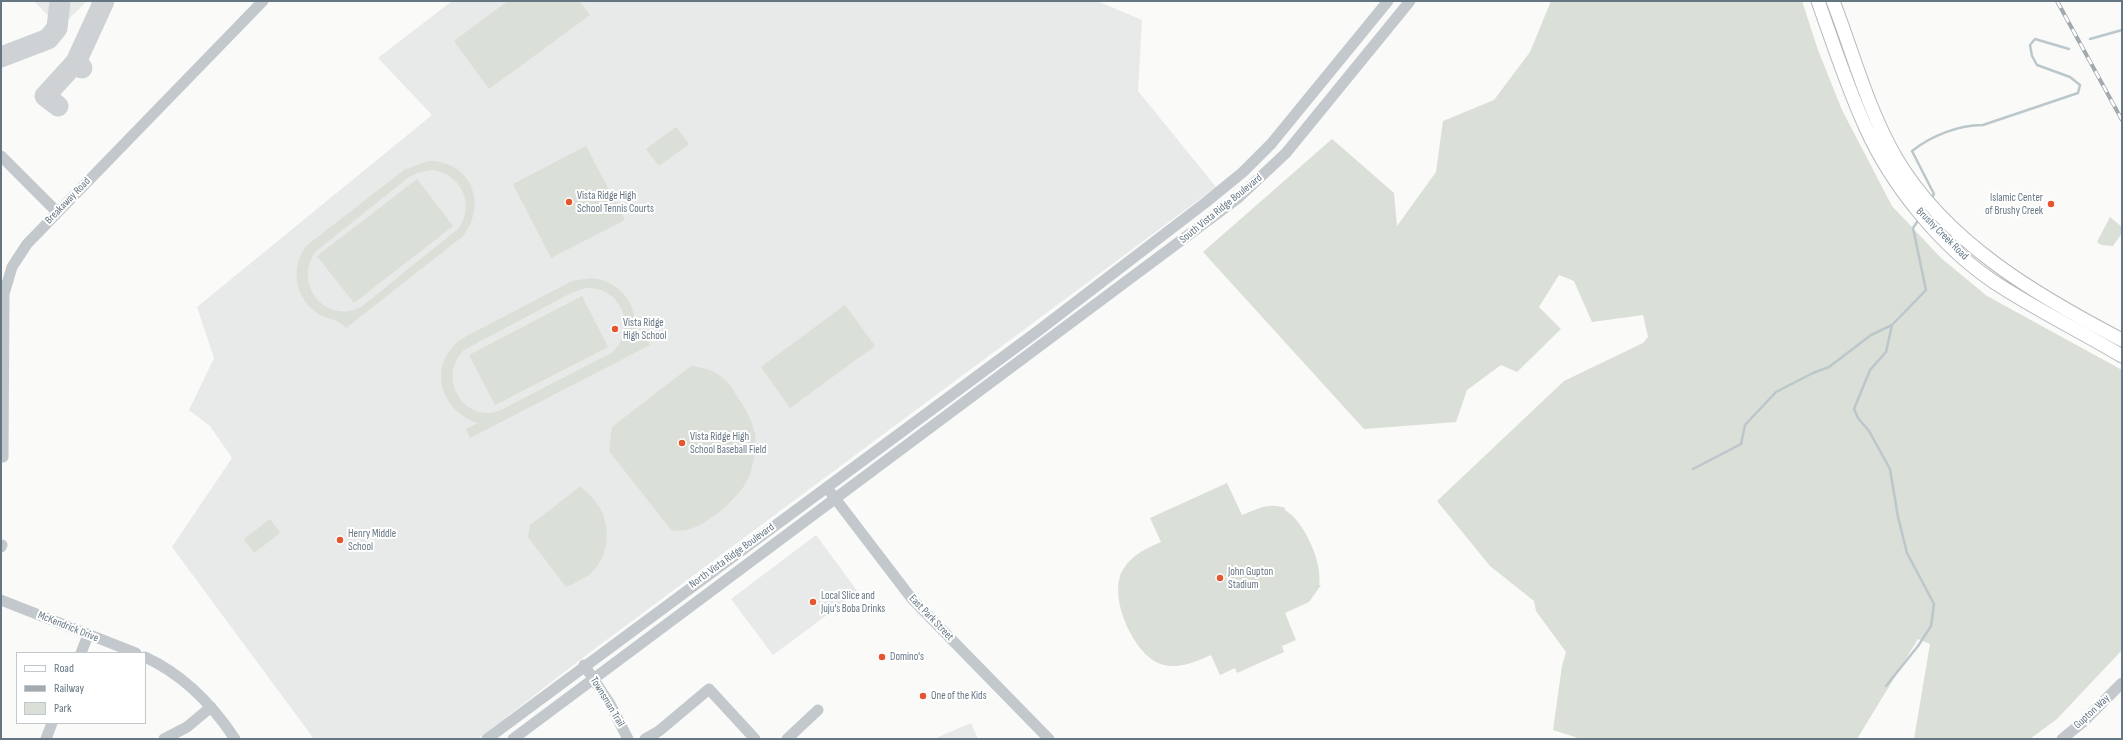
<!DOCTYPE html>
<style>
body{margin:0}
#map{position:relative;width:2123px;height:740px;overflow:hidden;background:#fafaf8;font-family:"Sofia Sans Condensed",sans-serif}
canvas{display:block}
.frame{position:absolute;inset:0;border:2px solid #657683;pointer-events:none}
.legend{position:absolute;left:16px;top:652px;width:130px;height:72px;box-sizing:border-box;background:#fff;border:1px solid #c1c8cd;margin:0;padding:5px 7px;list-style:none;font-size:12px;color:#657683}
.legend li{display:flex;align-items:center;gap:8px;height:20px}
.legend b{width:20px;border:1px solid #c1c8cd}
</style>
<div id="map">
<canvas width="2123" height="740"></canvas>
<div class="frame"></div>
<ul class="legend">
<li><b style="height:5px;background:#fff"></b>Road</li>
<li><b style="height:5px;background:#a2aab0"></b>Railway</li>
<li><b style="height:11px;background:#dadfd7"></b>Park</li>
</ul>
</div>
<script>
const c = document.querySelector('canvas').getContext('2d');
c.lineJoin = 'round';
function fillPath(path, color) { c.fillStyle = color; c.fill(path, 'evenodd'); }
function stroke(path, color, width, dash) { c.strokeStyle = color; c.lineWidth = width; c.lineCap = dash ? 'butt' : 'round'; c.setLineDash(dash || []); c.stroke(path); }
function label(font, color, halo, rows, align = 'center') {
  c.font = font + ' "Sofia Sans Condensed",sans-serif'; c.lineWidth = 4; c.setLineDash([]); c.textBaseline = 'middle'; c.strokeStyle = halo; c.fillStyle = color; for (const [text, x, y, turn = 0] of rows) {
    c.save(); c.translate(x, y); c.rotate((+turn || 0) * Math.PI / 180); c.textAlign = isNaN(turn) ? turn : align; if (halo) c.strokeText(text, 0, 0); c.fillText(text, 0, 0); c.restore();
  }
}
const built = new Path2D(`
 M34 1H87L67 21H53Z
 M452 1H1097L1142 20 1138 91 1216 187 589 653 478 739H314L172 547 232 458 210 426 189 410 214 358 197 307 432 115 378 58Z
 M816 535 858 592 773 655 731 599Z
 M971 723 978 739H935L936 738Z`);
const green = new Path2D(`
 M508 1H579L590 15 489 89 454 41Z
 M1551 1H1802L1818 50 1842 110 1892 206 1941 258 1987 296 2122 370V650L2057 719 2030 739H1914L1930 644 1918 639 1857 739H1581L1553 730 1562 666 1566 652 1536 611 1534 601 1490 566 1437 501 1564 381 1643 343 1648 337 1643 315 1592 322 1574 281 1559 275 1539 307 1561 329 1517 372 1501 365 1467 390 1456 422 1364 429 1203 252 1332 139 1394 193 1397 226 1436 172 1443 121 1494 100 1530 52Z
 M676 127 689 144 659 166 646 149Z
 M586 146 625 220 551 258 513 184Z
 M429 161C471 161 488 204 463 236L346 328C339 319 329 320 319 314 295 300 290 268 306 246L404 170ZM432 170C461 173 476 205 458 229L361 307C325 325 293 284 315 252L409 177 420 172Z
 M417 179 453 226 354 303 317 256Z
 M2110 217 2122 227V233L2113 246 2101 245 2097 242Z
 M591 278C624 281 642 311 633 342L645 336 650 345 470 438 466 429 478 423C437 410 427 359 465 337L572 281ZM586 288C621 286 638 328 613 352L499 411C462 423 437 376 464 350L571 293Z
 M582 296 608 347 495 405 469 355Z
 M845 305 875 346 790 408 761 367Z
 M691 366C718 370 725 376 739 399 746 410 753 422 755 435 756 447 754 463 750 474 744 494 710 523 690 529 685 531 678 530 672 531L609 451 612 427Z
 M1227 483 1242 515C1257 509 1269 502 1285 508V510C1304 521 1323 563 1319 585H1321L1309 602 1285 613 1296 640 1282 646 1284 652 1237 673 1235 668 1220 675 1211 655C1195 662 1178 670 1161 664 1133 655 1106 593 1124 568 1133 554 1147 548 1161 542L1150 518Z
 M581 486C588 494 596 500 601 510 611 530 608 557 591 573 584 579 575 583 566 587L528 537 530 525Z
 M270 519 280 533 254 553 244 539Z`);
const stream = new Path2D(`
 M2090 39 2122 30
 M1931 199 1934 194 1912 151C1931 136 1958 125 1983 125L2078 93 2080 85 2070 77 2037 65 2032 56 2030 45 2035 39 2069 49
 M1693 469 1741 444 1745 425 1776 392 1813 373 1829 367 1871 335 1892 325 1926 290 1913 228 1919 219
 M1886 686 1918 646 1931 626 1934 604 1907 553 1898 517 1890 469 1869 431 1858 418 1854 409 1870 370 1886 352 1892 325`);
const taxiway = new Path2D(`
 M1 57 48 39 57 28 60 1
 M82 68 76 62 104 1
 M58 106 45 96 76 62`);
const minor = new Path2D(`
 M1 156 57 212
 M3 457 4 294 12 267 27 244 263 1
 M831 493 912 599 1049 739
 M1 547 2 545
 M1 600 136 653
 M81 653 88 635
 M145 657C184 675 212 704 235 739
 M584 665 610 704 628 739
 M46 739 52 723
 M164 739 187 727 211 707
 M487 739 1038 331 1205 203 1243 172 1271 144 1388 1
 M513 739 1238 198 1286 153 1410 1
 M645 739 659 731 709 689 755 739
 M787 739 818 710
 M2062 739 2083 722 2122 683`);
const major = new Path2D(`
 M1818 1C1833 43 1847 87 1866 128 1892 186 1941 246 1994 282 2035 309 2080 331 2122 356
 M1833 1C1853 53 1868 110 1896 158 1946 243 2038 296 2122 340`);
const rail = new Path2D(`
 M2057 1 2122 120`);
const markers = [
 [569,202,4,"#e4572e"],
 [2051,204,4,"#e4572e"],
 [615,329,4,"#e4572e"],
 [682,443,4,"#e4572e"],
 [340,540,4,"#e4572e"],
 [1220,578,4,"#e4572e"],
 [813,602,4,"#e4572e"],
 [882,657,4,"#e4572e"],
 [923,696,4,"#e4572e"]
];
const poiNames = [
 ["Vista Ridge High",577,196],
 ["School Tennis Courts",577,209],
 ["Islamic Center",2043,198,"right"],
 ["of Brushy Creek",2043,211,"right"],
 ["Vista Ridge",623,323],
 ["High School",623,336],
 ["Vista Ridge High",690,437],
 ["School Baseball Field",690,450],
 ["Henry Middle",348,534],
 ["School",348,547],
 ["John Gupton",1228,572],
 ["Stadium",1228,585],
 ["Local Slice and",821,596],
 ["Juju's Boba Drinks",821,609],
 ["Domino's",890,657],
 ["One of the Kids",931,696]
];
const streetNames = [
 ["Breakaway Road",68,201,-46],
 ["South Vista Ridge Boulevard",1221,209,-39],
 ["Brushy Creek Road",1942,234,45],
 ["North Vista Ridge Boulevard",732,556,-36],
 ["East Park Street",931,618,46],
 ["McKendrick Drive",68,627,22],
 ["Townsman Trail",607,702,59],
 ["Gupton Way",2092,712,-43]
];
fillPath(built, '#e8e9e9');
fillPath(green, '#dadfd7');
stroke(stream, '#bbc7cb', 2.5);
stroke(taxiway, '#ced2d4', 21);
stroke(major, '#b5babe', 15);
stroke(minor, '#c3c8cc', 11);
stroke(major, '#fff', 13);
stroke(rail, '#a2aab0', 4);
stroke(rail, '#fff', 2.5, [8]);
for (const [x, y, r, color] of markers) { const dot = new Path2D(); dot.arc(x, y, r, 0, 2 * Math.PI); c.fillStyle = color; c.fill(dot); stroke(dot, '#fff', 1.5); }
label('11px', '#657683', '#fff', poiNames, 'left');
label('11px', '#657683', '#fff', streetNames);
</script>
